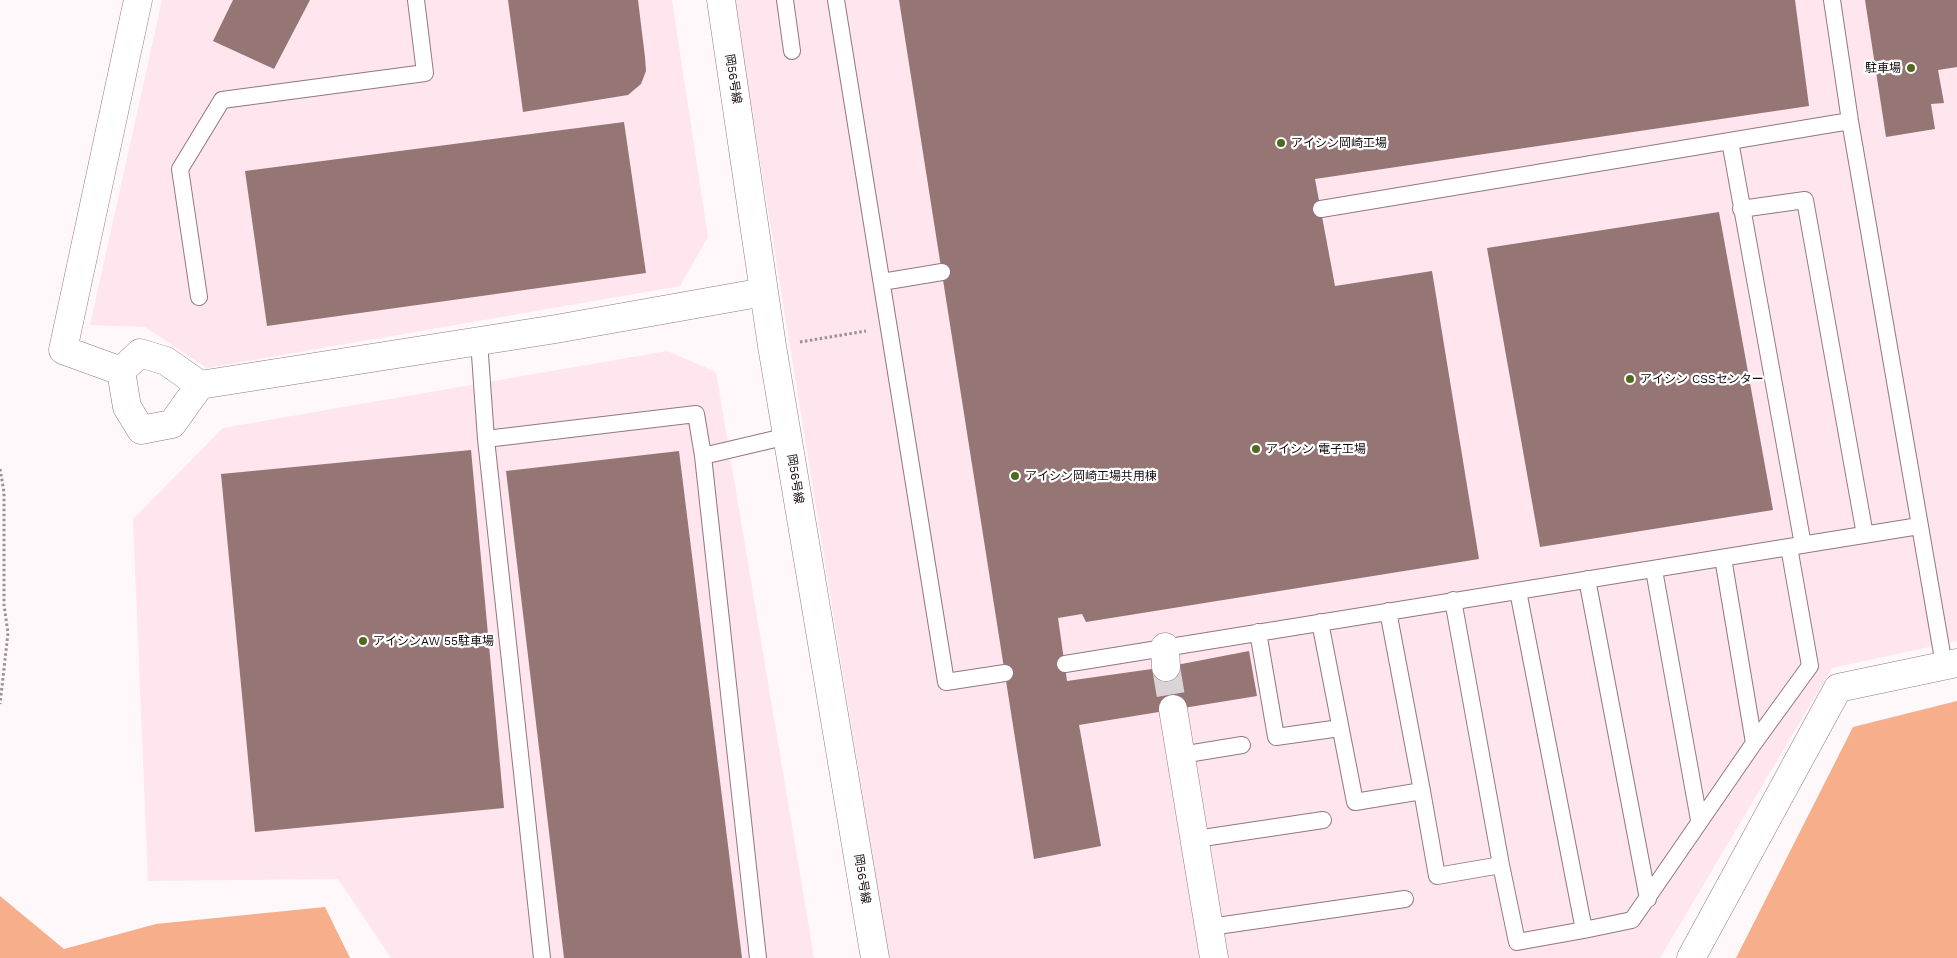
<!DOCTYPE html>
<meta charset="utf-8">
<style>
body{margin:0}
canvas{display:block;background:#fef8fa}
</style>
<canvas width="1957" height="958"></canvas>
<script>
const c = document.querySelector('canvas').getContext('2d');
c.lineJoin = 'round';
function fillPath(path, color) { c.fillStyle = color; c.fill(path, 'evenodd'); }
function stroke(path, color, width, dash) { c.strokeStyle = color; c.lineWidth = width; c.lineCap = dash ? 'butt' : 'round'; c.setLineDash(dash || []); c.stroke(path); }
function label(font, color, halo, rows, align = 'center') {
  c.font = font + ' "Work Sans","Noto Sans JP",sans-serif'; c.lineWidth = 4.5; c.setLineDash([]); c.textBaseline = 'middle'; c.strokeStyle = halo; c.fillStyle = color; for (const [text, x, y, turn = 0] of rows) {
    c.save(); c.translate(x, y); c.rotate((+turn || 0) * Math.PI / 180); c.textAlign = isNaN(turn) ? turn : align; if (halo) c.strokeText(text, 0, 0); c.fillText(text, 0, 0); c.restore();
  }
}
const built = new Path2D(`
 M162 0H672L708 237 680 286 207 368 145 327 90 325Z
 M734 0H1957V641L1832 668 1660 958H889Z
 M667 351 716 372 814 958H391L338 879 148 881 133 519 223 428Z`);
const forest = new Path2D(`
 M1957 701V958H1736L1853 727Z
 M0 896 64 949 156 924 325 907 350 958H0Z`);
const building = new Path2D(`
 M233 0H310L274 69 213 41Z
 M508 0H638L645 57 646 71 641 84 628 95 523 112Z
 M899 0H1795L1809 106 1315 179 1335 286 1432 271 1479 559 1086 622 1082 614 1058 618 1067 681 1166 667 1249 651 1257 696 1079 725 1101 846 1034 859Z
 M1865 0H1957V67L1938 70 1944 103 1931 104 1935 129 1886 137Z
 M624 122 646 273 267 326 245 171Z
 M1719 212 1773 510 1540 547 1487 248Z
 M471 450 504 808 255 832 221 474Z
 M679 451 742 958H564L506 471Z`);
const minorTunnel = new Path2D(`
 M1166 667 1173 709`);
const path = new Path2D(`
 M800 342 866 331
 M0 469 4 492V605L8 633 0 704`);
const service = new Path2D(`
 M785 0 792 51
 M836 0 946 682 1005 673
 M1832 0 1850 121 1944 665
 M1730 141 1803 545
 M1321 209 1850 121
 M1741 209 1805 200 1865 535
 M882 282 942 272
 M199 297 180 169 222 100 425 73 416 0
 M479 341 486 439 542 958
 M486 439 696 414 703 456 758 958
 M703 456 788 436
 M1654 570 1699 820
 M1587 579 1648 899
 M1320 622 1355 802 1422 791 1388 611
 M1258 632 1276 737 1340 728
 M1065 664 1919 526
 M1754 743 1810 666 1789 547
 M1181 755 1242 745
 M1422 791 1437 876 1501 865 1453 600
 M1196 839 1323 820
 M1501 865 1517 942 1584 930 1518 591
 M1210 927 1405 899
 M1584 930 1632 920 1754 743 1723 558`);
const minor = new Path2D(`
 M140 353 166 361 200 385 172 424 141 430 127 407 121 371Z
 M121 371 63 350 138 0
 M1165 647 1166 667
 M1173 709 1214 958
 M1691 958 1838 688 1957 663`);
const tertiary = new Path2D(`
 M721 0 772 346 875 958
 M200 385 556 329 764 292`);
const markers = [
 [1911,68,5,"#4f6a1e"],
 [1281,143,5,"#4f6a1e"],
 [1630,379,5,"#4f6a1e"],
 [1256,449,5,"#4f6a1e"],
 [1015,476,5,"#4f6a1e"],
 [363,641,5,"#4f6a1e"]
];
const poiNames = [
 ["駐車場",1901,68,"right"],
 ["アイシン岡崎工場",1291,143],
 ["アイシン CSSセンター",1640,379],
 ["アイシン 電子工場",1266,449],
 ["アイシン岡崎工場共用棟",1025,476],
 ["アイシンAW 55駐車場",373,641]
];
const streetNames = [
 ["岡56号線",733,79,81],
 ["岡56号線",795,479,81],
 ["岡56号線",862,879,81]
];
fillPath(built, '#fee5ee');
fillPath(forest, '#f6ae8b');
fillPath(building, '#957675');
stroke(minorTunnel, '#dbd4d6', 28, [28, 14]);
stroke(service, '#937682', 18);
stroke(minor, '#937682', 29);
stroke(tertiary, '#937682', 29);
stroke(path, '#999194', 3, [2.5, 2.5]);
stroke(service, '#fff', 16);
stroke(minor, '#fff', 28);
stroke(tertiary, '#fff', 28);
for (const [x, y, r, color] of markers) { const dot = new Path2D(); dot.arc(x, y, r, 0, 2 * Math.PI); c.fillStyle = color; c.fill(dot); stroke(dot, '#fff', 2); }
label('12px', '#13090d', '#fff', poiNames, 'left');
label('12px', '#13090d', '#fff', streetNames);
</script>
